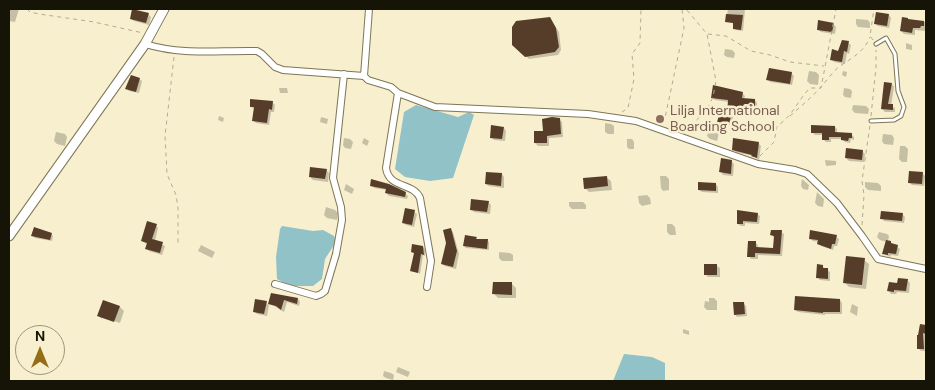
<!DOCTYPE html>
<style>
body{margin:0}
#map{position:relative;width:935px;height:390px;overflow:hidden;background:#f7efcd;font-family:"DM Sans",sans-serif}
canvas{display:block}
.frame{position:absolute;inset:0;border:10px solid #161307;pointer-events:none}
.north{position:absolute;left:15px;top:325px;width:50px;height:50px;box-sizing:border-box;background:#f7efcd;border:1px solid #9d977e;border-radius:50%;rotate:0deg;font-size:14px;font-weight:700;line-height:20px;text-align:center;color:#161307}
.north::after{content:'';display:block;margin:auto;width:18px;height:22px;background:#936e16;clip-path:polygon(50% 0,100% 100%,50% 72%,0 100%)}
</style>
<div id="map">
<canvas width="935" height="390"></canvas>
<div class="frame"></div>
<div class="north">N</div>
</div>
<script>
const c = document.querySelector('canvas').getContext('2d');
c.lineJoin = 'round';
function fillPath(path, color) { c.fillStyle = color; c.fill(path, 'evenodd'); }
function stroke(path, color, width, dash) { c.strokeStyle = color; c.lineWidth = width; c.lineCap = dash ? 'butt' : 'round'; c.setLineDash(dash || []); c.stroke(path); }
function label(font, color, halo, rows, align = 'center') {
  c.font = font + ' "DM Sans",sans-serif'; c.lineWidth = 5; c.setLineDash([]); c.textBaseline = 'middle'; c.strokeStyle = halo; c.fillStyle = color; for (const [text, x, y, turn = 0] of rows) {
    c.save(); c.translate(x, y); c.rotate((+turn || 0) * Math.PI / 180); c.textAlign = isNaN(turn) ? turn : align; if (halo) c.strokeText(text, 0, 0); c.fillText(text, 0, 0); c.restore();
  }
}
const water = new Path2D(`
 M416 105 458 117 469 112 474 115 453 178 430 181 405 177 395 169 404 112Z
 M282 226 313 231 323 230 334 236 336 242 325 259 322 279 313 286H289L277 279 276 257 280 229Z
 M624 354 652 357 665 363V381H613Z`);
const shadow = new Path2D(`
 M9 9H19L15 22 9 21Z
 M728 9H745L743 31 736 30 734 28 735 24 726 21Z
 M148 14 151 17 149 25 134 21 131 19Z
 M889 15 891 18 889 28 878 26 875 23Z
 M550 18 559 32 561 50 558 55 529 59 513 44Z
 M856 19 868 20 870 23V28L858 27 856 24Z
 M909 21 926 22V31L915 30V35L904 34 901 31Z
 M833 24 836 27 835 34 821 32 818 29Z
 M848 43 851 45 849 54 847 53 845 64 834 62 831 59Z
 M906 43 912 45V50L906 49Z
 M725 49 732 50 735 53 734 58 727 57 724 55Z
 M809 71 816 72 819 75 818 85 810 84 807 81Z
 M843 71 847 72 846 77 842 75Z
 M791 73 794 76 792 85 770 82 768 80Z
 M139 79 142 81 139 93 129 91 127 88Z
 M892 84 894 87 891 106 895 108V112H885L882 109Z
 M279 88H287L288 93H280Z
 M844 88 850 89 852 91 851 98 845 97 843 95Z
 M742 93 745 96 744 99 755 100 757 103V110L739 108V110H735L731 126 721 124 719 121 728 116 729 102 715 100 713 98Z
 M272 102 275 105 274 112H271L269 125 256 123 253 120 255 109 251 107Z
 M853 105 866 106 869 109 868 114 855 113 852 110Z
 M219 116 224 118 223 122 218 120Z
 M321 117 328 119 327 124 320 122Z
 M559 119 562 122 563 137 549 138V146H538L535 143Z
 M605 123 611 124 614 126V134H608L605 132Z
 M710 125 717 127 720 129 717 141 710 139 707 136Z
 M835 127 837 129V133L851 134 854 137V140L851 139 850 143 845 142 842 139H831V142H826L823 139V135H815L812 132Z
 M504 128 506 131 505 141 494 140 491 137Z
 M56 132 65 134 67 137 65 146 57 144 54 141Z
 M883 134 892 135 894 138 893 145 884 144 882 141Z
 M344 138 350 139 353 142 351 149 345 148 343 145Z
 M364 138 369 141 367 146 362 143Z
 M627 139H632L634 142V149H629L627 147Z
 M758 143 761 146 759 160 753 156 736 152 733 149Z
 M900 146H905L908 149 907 162H902L899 159Z
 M862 151 865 154 864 162 849 161 846 158Z
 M825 160 836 161V165L826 166Z
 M731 161 734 164 733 176 723 175 721 172Z
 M326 170 329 173 328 182 313 180 310 177Z
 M922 173 925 176 924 186 912 185 909 182Z
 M502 174 504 177V188L489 186 486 184Z
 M660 176H666L669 179V190L663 191 661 188Z
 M606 177 611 181 612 190 589 192 585 188Z
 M802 179 809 185 808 190 803 189 801 186Z
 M865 182 878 183 881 186V191L868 190 865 187Z
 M346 184 354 189 352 194 344 190Z
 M716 184 718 187V193L702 192 699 190Z
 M371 185 405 193 408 196 407 199 389 196 386 193 387 190 374 188Z
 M817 192 824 199 823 207 818 206 815 203Z
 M647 195 650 198 651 204 642 206 639 203 638 196Z
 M488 202 491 205 490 214 474 212 471 209Z
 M569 202H583L586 205V209H572L569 206Z
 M326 207 335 210 338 213 337 220 327 218 324 215Z
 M414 212 417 214 414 227 406 225 403 222Z
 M738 212 757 214 760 216 759 224 745 223V226H741L738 224Z
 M902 214 905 217 904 223 884 221 882 218Z
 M667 224H672L675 227 676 235H670L667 232Z
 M156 225 158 228 155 241 165 246 162 255 149 251 147 249 148 245 142 241Z
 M450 229 453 232 459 254 456 269 445 266 442 264Z
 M781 232 784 234 782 256 758 255V259H751L749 256 755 242 758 245V249H774L775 238 771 235Z
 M879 232 887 234 889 236 888 241 900 249 898 256 891 255 890 257 884 254 887 242 880 240 877 237Z
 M51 234 53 236 52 241 35 238 33 236Z
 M836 237 839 239 837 246H834L833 250 821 246 818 244 819 242 813 241 810 238Z
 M476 238 478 240H487L489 242V250L466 248 464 246Z
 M201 245 215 252 212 258 198 251Z
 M423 247 425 249V256L423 255 420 274 412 270 415 254 412 252Z
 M499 252 510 253 513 255V261H502L499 258Z
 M864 260 869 264 866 289 849 287 845 283Z
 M717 266 720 268V277H708L705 274Z
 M822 266 830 272V281L820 280 817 277Z
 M907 280 910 283 909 293 897 292 896 294H891L889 291Z
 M512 284 516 288V298H498L494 294Z
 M272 294 298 299 300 302 299 306 287 302 284 312 269 303Z
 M709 298H714L717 301V310H707L704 307 705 301 709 302Z
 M840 300 842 303V314H825V315L798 312 795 310Z
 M104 301 120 307 124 311 120 323 102 317V319L99 316Z
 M266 303 269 305 267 316 257 314 254 311Z
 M743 303 746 306 747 316 737 317 735 314Z
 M852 304 858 307 857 316 850 312Z
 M921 325 926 326V351H921L919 349Z
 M683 329 689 331V335L683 333Z
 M398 367 410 372 408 377 396 372Z
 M384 371 391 373 394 375 393 380 386 378 383 376Z`);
const building = new Path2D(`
 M132 9 149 13 146 23 130 19Z
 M876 12 889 14 887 26 874 24Z
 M726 14 743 15 741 30 733 29V23L725 22Z
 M550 17 556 28 559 47 555 52 525 57 512 45V27L516 21Z
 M902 17 908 18V19L924 21V26H921L920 28H913L912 33 900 31Z
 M818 20 834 23 832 32 817 30Z
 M842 40 849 41 847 52 844 51 842 62 830 60 832 49 838 51Z
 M769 68 792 72 790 84 766 80Z
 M131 75 140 78 136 92 125 89Z
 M884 82 892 83 888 104H893V110L881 109Z
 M713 85 743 92 742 98 755 99V108L737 106V108H733L729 124 717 122 720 112 727 114 728 100 711 98Z
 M250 99 273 101 272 110 269 109 267 123 252 121 254 107H250Z
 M552 117 560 118 561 134 547 136V143H534V131H543L542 119Z
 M491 125 504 127 502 139 490 138Z
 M811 125 835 126V132L852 133V138H849L848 141 841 140V137H829V140H822V133H811Z
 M733 138 759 142 757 158 751 156 752 155 732 150Z
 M846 148 863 150 862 160 845 158Z
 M721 158 732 160 731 174 719 172Z
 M310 167 327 169 325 179 309 177Z
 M909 171 923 172 922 184 908 183Z
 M486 172 502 173 501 186 485 184Z
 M607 176 608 186 584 189 583 178Z
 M371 179 389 184 406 192 405 197 385 193 386 189 370 186Z
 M698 182 716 183V191L698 190Z
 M471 199 489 201 487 212 470 210Z
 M405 208 415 210 412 225 402 223Z
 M737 210 758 213 757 222 743 221V224H737Z
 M881 211 903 213 902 221 880 219Z
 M147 221 157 224 152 239 163 242 160 253 145 249 147 243 141 241Z
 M34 227 52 233 50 240 31 236Z
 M451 228 457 251 453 267 441 264 446 243 443 230Z
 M771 230H782L780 254 755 253V257H747L748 241H756V247L773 248 774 236 770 235Z
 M810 230 837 235 835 244H832L831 249 817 244 818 240 809 239Z
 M465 235 477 237 476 239H488L487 249 463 246Z
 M886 240 891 241V243L898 245 896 254 888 253V255L882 254Z
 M412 244 423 246 424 255 421 254 418 273 410 271 414 253 411 252Z
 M846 256 865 258 862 285 843 283Z
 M704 264H717V275H704Z
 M817 264 823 265V268H828V279L816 278Z
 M898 278 908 279 906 291 894 290V292L887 291 889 282 897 283Z
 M493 282H512V295L492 294Z
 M271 293 298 298 297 304 284 300 281 310 276 306 268 304Z
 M795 296 840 299V312H823V313L794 310Z
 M255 299 267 301 264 314 253 312Z
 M103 300 120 306 114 322 97 316Z
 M733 302H744L745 314 734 315Z
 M920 324 926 325V334L923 333 924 349H917V335H918Z`);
const path = new Path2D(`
 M27 9 30 12 39 14 94 22 143 33
 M708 34 726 36 751 51 770 55 790 62 824 66
 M873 40 870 36 874 9
 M174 57 165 136 167 174 176 195 178 208V244
 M622 112 628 108 634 79 632 54 640 43 641 9
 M790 116C800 107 810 99 819 89 826 82 832 72 840 66 852 58 865 51 870 37
 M871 116 876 67V50
 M661 122 665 118 684 28 682 9
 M685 131 707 110 713 97 716 81 707 34 686 9
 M760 156 774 142 777 126C793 116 797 101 810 88H821L836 9
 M862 225 864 195 862 181 870 125`);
const lane = new Path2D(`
 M871 121 894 120 901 116 904 107 898 91 895 54 886 38 876 44`);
const street = new Path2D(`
 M145 44C185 56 217 50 257 51L262 54 275 67 283 70 364 76 368 80 391 87 398 93 435 107 588 114 636 121 758 164 795 170 807 174 837 203 862 236 878 259 926 269
 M364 76 369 9
 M398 93 386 168C389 189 413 182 420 198L431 261 427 287
 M275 284 316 296 321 294 325 291 336 254 342 220 341 207 333 178 344 74`);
const secondary = new Path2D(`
 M9 236 145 44 164 9`);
const markers = [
 [660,119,5,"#8d6e63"]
];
const educationNames = [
 ["Lilja International",670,111],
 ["Boarding School",670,127]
];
fillPath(water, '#91c2c7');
fillPath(shadow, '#0003');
fillPath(building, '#553d2a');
stroke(lane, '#7d7657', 5);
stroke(street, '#7d7657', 8);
stroke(secondary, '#7d7657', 11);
stroke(path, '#b1ab90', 1, [4, 4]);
stroke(lane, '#fff', 3);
stroke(street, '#fff', 6);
stroke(secondary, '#fff', 9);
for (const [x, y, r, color] of markers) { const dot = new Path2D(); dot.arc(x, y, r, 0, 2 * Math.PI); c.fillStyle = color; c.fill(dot); stroke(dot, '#f7efcd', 2); }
label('14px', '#785e54', '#f7efcd', educationNames, 'left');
</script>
